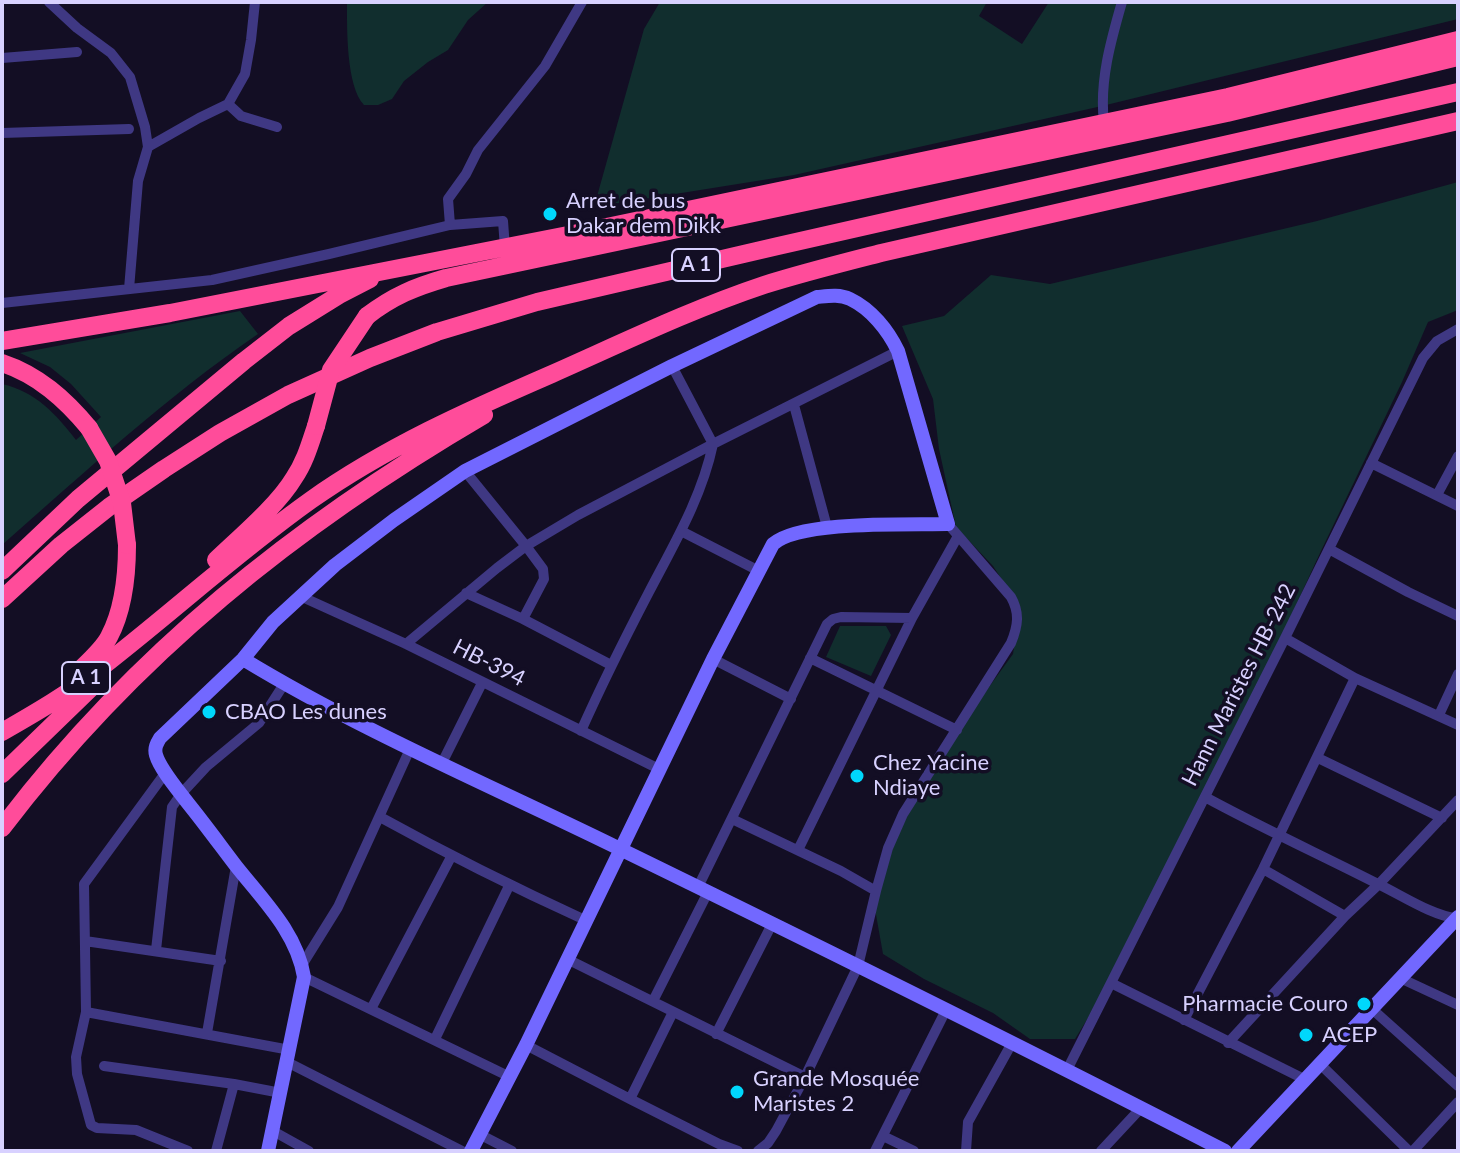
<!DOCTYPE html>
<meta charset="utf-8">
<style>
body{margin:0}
#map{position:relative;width:1460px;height:1153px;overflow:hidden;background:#130e24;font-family:Lato,sans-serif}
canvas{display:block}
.frame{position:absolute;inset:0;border:4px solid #d8d1ff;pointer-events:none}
</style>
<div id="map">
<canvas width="1460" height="1153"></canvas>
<div class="frame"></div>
</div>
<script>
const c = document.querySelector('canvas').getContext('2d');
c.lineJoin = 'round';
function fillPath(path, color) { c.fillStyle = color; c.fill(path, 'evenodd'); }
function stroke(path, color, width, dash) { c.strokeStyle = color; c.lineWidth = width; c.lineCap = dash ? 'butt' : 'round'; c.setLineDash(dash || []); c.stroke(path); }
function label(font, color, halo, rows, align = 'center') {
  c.font = font + ' Lato,sans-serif'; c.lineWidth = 7; c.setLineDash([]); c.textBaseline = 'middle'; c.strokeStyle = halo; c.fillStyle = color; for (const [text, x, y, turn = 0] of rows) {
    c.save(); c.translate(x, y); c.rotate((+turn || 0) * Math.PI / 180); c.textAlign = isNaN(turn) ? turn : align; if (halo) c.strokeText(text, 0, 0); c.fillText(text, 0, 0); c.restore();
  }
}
const green = new Path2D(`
 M347 2H488L468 20 448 50 428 62 404 81 392 99 378 105H364C346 86 347 28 347 2Z
 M660 2H987L979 16 1022 44 1049 2H1458V19L1102 106 794 175 594 207 644 29Z
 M1458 182V310L1428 322 1402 382 1320 553 1265 672 1104 992 1075 1039H1030L993 1013 924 979 883 954 875 909 893 846 911 808 973 709 1013 654 1020 607 993 566 956 527 939 449 933 399 902 326 944 316 991 275 1050 284 1317 221Z
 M240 311 258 334C166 397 85 472 2 545V384C35 391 57 415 76 440L101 417 71 384 50 367 20 353Z
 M840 626H886L891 635 871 676 826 657Z`);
const street = new Path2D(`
 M49 2 77 28 111 53 130 77 145 127 148 147
 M2 58 77 52
 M228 104 245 74 251 40 255 2
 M1104 122C1099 82 1111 40 1122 2
 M2 133 129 129
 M450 225 448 199 466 174 478 150 545 66 582 2
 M129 289 138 181 148 147 199 118 228 104 241 116 277 127
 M2 303 212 280 329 254 450 225 503 221 505 248
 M794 405 827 527
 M1371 463 1458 506
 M465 471 526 546 543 569 544 579 523 619
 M1437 495 1458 456
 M681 531 759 571
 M1329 549 1408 592 1458 616
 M466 593 523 619 611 665
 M300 596 406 644 659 769
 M1285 638 1355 678 1458 725
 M406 644 497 568 526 546 578 515 713 444 898 351
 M810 658 957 730
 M713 659 791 699
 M1439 715 1458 674
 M581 731C602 684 625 638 649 592 674 544 702 497 713 444L672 366
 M1318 758 1442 818
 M442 763 482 683
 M166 772 84 884 86 1012 76 1057 77 1074 91 1125 97 1128 136 1130 188 1151
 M1205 797C1262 828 1321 855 1378 884 1405 897 1429 914 1458 919
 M380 817C447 854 515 888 585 920
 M732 819 841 871 876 891
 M798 850 912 618 958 536
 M1263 869 1345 916
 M698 887 827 624 833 619 841 617 912 618
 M85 941 221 961
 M156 950 172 807 181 794 206 767 259 723 284 684
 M567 959 805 1077
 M302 965 338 907 410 749
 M304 977 508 1076
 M1400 978 1458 1005
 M1111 983 1306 1080
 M653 1001 708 892
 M371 1009 451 857
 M1372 1009 1458 1086
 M86 1012 290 1050
 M1184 1020 1263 869 1355 678
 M207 1033 236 866
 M716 1034 772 924
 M435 1039 509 886
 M1228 1043 1345 916 1379 884 1458 800
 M526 1045 630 1099 719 1144 738 1151
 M287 1062 462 1151
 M1320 1064 1409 1151
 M104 1066 234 1084 281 1093
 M1067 1070 1285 638 1423 358 1437 341 1458 329
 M630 1099 673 1012
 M273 1131 309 1151
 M479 1134 512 1151
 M883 1136 914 1151
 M216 1151 234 1084
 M758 1151 768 1143 776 1131 805 1077 858 966 876 891 888 848 903 814 1011 643C1018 626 1020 613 1011 597L948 524
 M875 1151 946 1010
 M966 1151 968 1122 1012 1043
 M1101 1151 1141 1108
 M1413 1151 1458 1102`);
const secondary = new Path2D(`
 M243 659C363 732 494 787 620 849 823 948 1025 1048 1225 1151
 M268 1151 304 977C297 933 263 900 236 866 220 845 204 823 187 802 178 790 160 769 156 755 154 748 157 743 160 738L243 659 273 622 335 565 394 520 465 471 672 366 817 297C828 296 839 294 850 299 871 309 888 330 898 351L948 524C909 525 800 520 773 544L713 659 526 1045 471 1151
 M1238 1151 1458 917`);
const highway = new Path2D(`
 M367 316C393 296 415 287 446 278L1227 113 1458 57
 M2 341 170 313 573 234 1228 97 1458 40
 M2 363C38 375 65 399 89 428
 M216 560C240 537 278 505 294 478 305 462 310 444 316 426
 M2 571 78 499 244 361 289 326 339 295 370 279
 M2 599 61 545 109 507 164 469 220 433 288 395 370 358 437 332 537 302 778 246 1458 92
 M71 679C82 667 102 651 109 637 124 609 127 576 127 545
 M2 732C33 714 65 696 94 673 167 617 235 554 311 500 386 447 469 410 552 374 622 343 692 309 764 285 802 273 842 263 881 253L1458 121
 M2 774 98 681
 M2 828C134 654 296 525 484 415`);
const highwayBridge = new Path2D(`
 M316 426 331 370 367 316
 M89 428 108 461 122 503 127 545`);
const markers = [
 [550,214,8,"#00d7fc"],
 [209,712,8,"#00d7fc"],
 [857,776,8,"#00d7fc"],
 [1364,1004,8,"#00d7fc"],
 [1306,1035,8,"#00d7fc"],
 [737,1092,8,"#00d7fc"]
];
const shields = [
 [696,265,48],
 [86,678,48]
];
const shieldNames = [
 ["A 1",696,265],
 ["A 1",86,678]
];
const poiNames = [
 ["Arret de bus",566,201],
 ["Dakar dem Dikk",566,226],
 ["CBAO Les dunes",225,712],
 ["Chez Yacine",873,763],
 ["Ndiaye",873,788],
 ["Pharmacie Couro",1348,1004,"right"],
 ["ACEP",1322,1035],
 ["Grande Mosquée",753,1079],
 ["Maristes 2",753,1104]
];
const streetNames = [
 ["HB-394",489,663,27],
 ["Hann Maristes HB-242",1239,685,-63]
];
fillPath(green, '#112e2e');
stroke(street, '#3f3883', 10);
stroke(secondary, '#7268ff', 14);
stroke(highway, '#ff4c9a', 18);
stroke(highwayBridge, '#ff4c9a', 18);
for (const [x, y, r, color] of markers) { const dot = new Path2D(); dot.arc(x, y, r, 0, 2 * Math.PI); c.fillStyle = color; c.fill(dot); stroke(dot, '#130e24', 3); }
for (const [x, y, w] of shields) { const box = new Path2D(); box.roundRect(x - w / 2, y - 16, w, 32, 6); c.fillStyle = '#130e24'; c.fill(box); stroke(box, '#d8d1ff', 2); }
label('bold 20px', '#d8d1ff', null, shieldNames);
label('22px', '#d8d1ff', '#130e24', poiNames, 'left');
label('22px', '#d8d1ff', '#130e24', streetNames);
</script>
